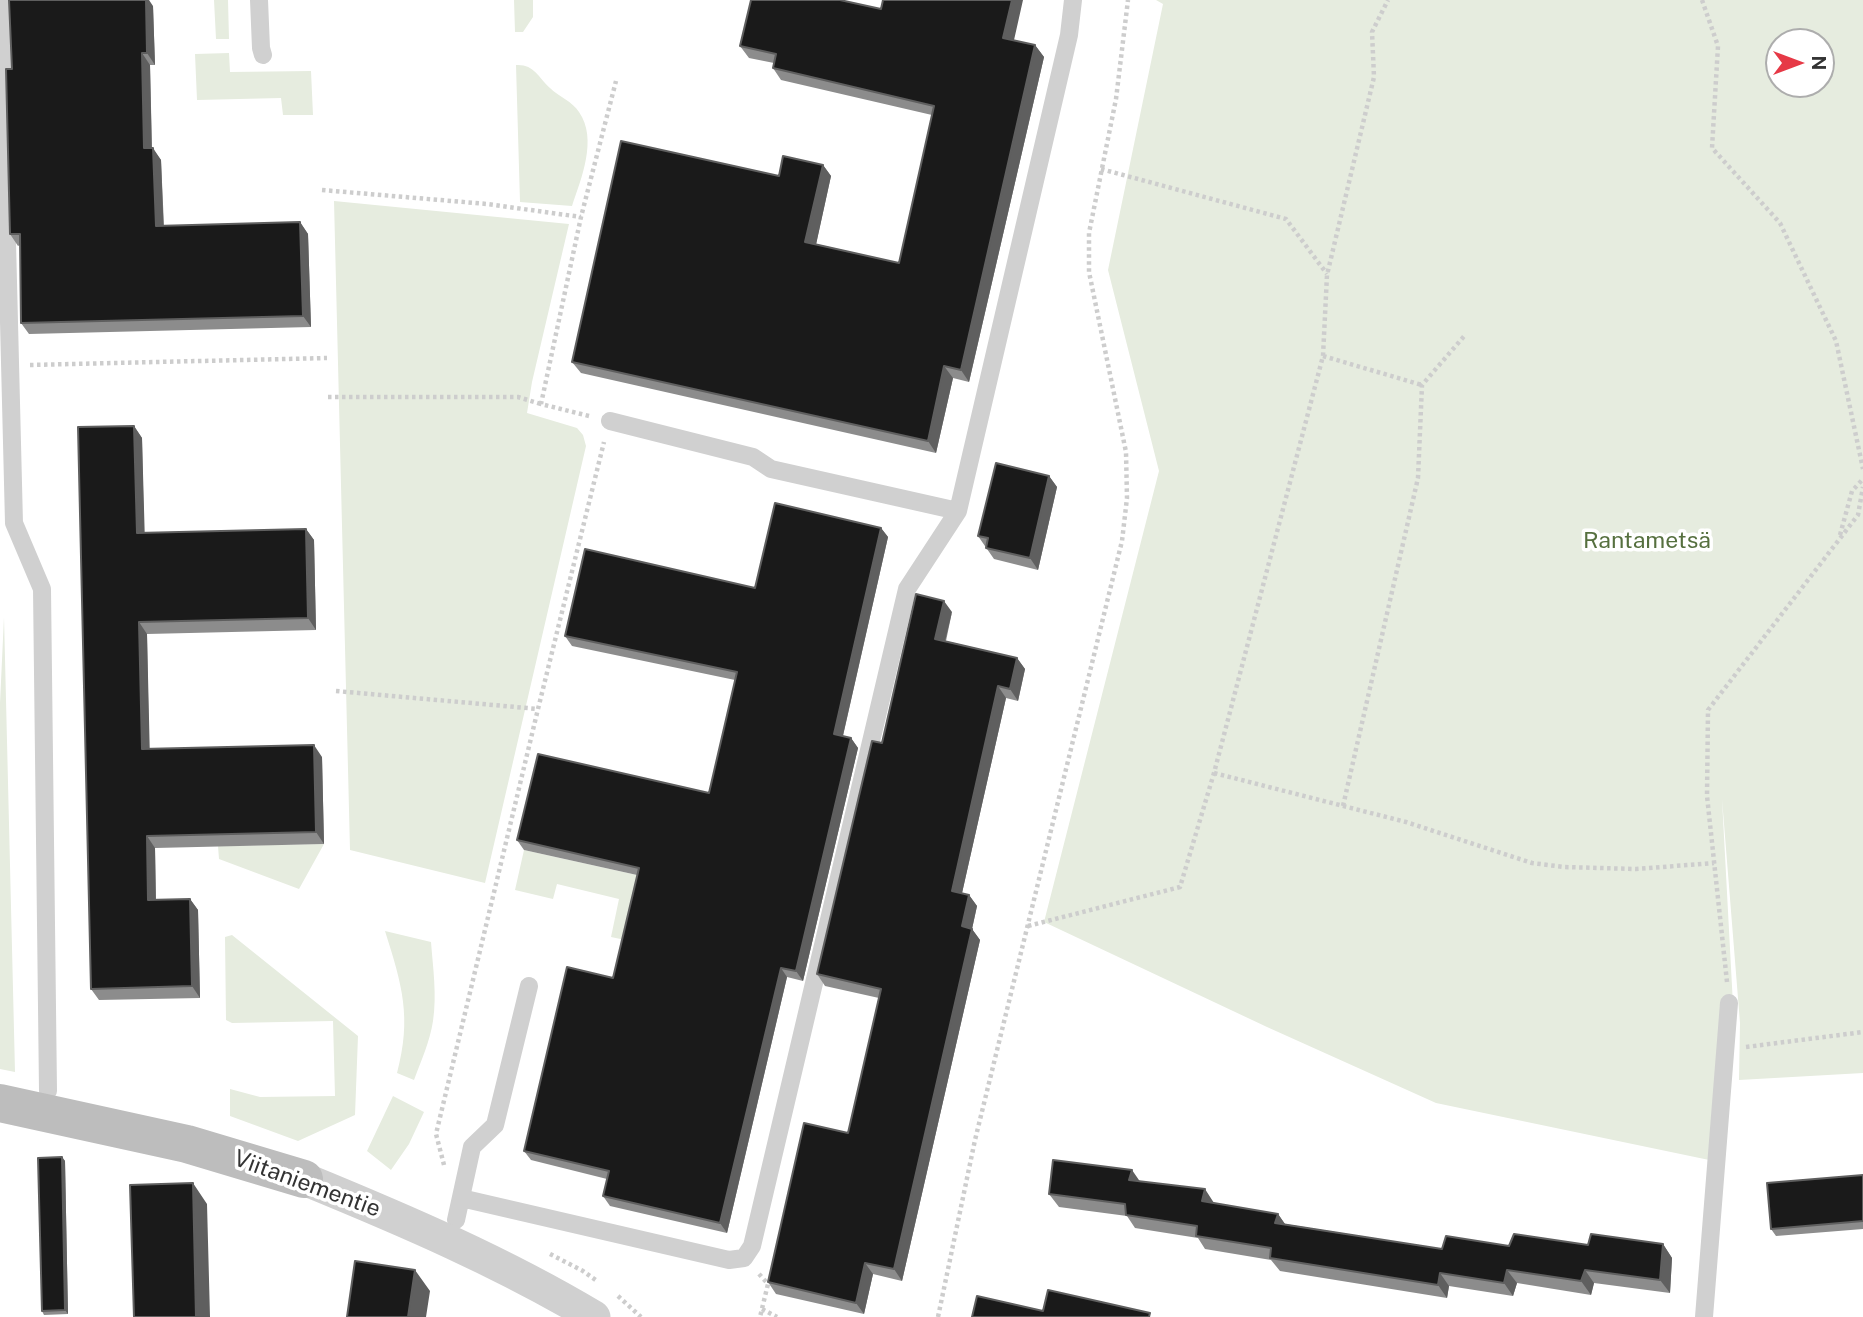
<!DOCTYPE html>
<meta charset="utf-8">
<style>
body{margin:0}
#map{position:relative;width:1863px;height:1317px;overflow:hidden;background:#fff;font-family:"Public Sans",sans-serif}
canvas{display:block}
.north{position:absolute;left:1765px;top:28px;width:70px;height:70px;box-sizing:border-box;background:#fff;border:2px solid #adadad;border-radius:50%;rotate:90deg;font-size:19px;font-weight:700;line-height:28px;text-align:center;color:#333}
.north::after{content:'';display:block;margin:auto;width:24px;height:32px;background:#e63946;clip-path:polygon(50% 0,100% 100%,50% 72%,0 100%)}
</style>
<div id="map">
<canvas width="1863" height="1317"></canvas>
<div class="north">N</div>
</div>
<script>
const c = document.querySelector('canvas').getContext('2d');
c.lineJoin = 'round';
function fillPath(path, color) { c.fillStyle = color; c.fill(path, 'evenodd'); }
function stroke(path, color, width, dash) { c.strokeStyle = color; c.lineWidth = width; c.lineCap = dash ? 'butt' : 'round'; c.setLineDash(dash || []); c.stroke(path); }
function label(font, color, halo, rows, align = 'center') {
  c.font = font + ' "Public Sans",sans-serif'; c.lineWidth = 7; c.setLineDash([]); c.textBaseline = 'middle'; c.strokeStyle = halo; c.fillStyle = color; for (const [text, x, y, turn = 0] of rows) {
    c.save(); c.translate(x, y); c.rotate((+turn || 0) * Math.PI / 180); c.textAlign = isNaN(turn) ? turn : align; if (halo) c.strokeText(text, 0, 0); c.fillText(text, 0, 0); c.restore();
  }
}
const green = new Path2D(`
 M214 0H228L229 39H216Z
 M514 0H533V17L523 32H515Z
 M1156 0H1863V1073L1739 1080 1740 1023 1722 799 1733 1005 1714 1161 1436 1103 1267 1027 1044 922 1159 471 1108 270 1163 4ZM1779 42H1821V84H1779Z
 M229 53 230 72 311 71 313 115H283L281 98 197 100 195 54Z
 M516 65C534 64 538 77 550 88 558 96 573 102 579 112 598 139 581 179 572 206L520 202Z
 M334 201 569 224 532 382 527 413 577 428 583 435 586 446 485 883 350 850Z
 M4 617 15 1072 0 1069V703Z
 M324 844 299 889 219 859 218 846Z
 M524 850 646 877 630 941 611 937 619 899 557 884 553 899 515 890Z
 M385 931 431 942C433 968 437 995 433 1021 430 1041 421 1061 414 1080L397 1073C412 1017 402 985 385 931Z
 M232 935 358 1036 355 1115 298 1141 230 1116V1089L260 1097 335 1096 333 1021 232 1023 226 1020 225 937Z
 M393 1096 424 1112 409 1144 391 1170 367 1151Z`);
const path = new Path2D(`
 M1702 0 1718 46 1712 148 1780 223 1836 341 1863 469
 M1101 169 1286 219 1327 274
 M322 190 487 204 581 217
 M1323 356 1422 385
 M30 365 327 358
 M328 397H518L541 404
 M589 416 541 404 581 217 616 81
 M1840 535 1852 491 1863 479
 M336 691 538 709
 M1214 773 1406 822 1532 863 1564 867 1636 869 1714 863
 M1343 806 1418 478 1422 385 1466 334
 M1028 926 1180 887 1214 773 1323 356 1327 275 1374 77 1372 32 1388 0
 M1727 982 1707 796 1708 710 1858 515 1863 487
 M1746 1047 1863 1032
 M444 1165 436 1134 538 709 604 442
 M550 1254 583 1271 597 1281
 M759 1274 768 1284 760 1317
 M618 1296 641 1317
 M762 1309 777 1317
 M938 1317 975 1140 1122 541 1127 498 1126 452 1089 272V233L1116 99 1128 0`);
const lane = new Path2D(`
 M1 0 14 523 42 589 48 1091
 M259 0 261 48 263 55
 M610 421 753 457 771 469 958 511
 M461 1198 729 1260 744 1258 752 1246 907 589 958 511 1069 35 1073 0
 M456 1220 472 1147 495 1125 529 986
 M1704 1317 1729 1003`);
const street = new Path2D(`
 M304 1179C404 1220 502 1262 594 1317`);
const secondary = new Path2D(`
 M0 1103 187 1144 304 1179`);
const wall = new Path2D(`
 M153 6 155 65H150L152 148 161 160 164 226 300 222 308 234 311 327 29 334 21 323 20 245 18 246 10 234 12 69Z
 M1014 40 1035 45 1044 57 969 382 953 378 936 453 581 373 572 362 779 176 823 165 831 176 816 244 899 263 932 115 781 80 773 68 774 63 749 58 740 46Z
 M134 426 142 438 144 533 306 529 314 540 316 630 147 634 149 749 322 757 324 844 155 848 156 900 190 899 198 910 200 998 99 1000 91 989Z
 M1049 476 1057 487 1038 570 994 559 978 536Z
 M881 528 888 537 843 736 851 738 858 748 803 981 787 977 727 1233 610 1206 603 1196 607 1179 531 1160 524 1151 613 978 637 875 524 850 517 840 709 793 735 680 572 646 565 636 755 588Z
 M952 612 946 641 1017 658 1025 669 1018 701 1006 698 962 893 969 895 977 906 972 929 980 940 902 1281 873 1274 864 1314 776 1294 768 1282 848 1133 879 998 825 986 817 974Z
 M62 1157 65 1161 68 1314 44 1315 42 1311Z
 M1863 1175V1229L1776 1236 1771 1229Z
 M1139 1181 1214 1203 1278 1214 1285 1224 1442 1249 1509 1246 1663 1244 1672 1258 1670 1293 1594 1283 1591 1295 1517 1283 1513 1296 1449 1286 1447 1298 1280 1271 1271 1260 1205 1249 1198 1238 1135 1228 1127 1216 1059 1207 1049 1194Z`);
const shadedWall = new Path2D(`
 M143 0H149L153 6 155 65 147 53Z
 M1012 0H1023L1012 49 1003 38Z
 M1035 45 1044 57 969 382 961 370Z
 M142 53 150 65 152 160 144 148Z
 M153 148 161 160 164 238 156 226Z
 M823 165 831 176 814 254 805 242Z
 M300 222 308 234 311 327 303 316Z
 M944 366 953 378 936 453 928 441Z
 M134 426 142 438 145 544 137 533Z
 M1049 476 1057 487 1038 570 1030 558Z
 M881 528 888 537 841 744 834 734Z
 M306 529 314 540 316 630 308 618Z
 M944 601 952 612 943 650 935 639Z
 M139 622 147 634 150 761 142 749Z
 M1017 658 1025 669 1018 701 1010 689Z
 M998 686 1006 698 960 902 952 891Z
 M851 738 858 748 803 981 796 971Z
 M314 745 322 757 324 844 316 832Z
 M147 836 155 848 156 911 148 900Z
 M969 895 977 906 970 938 962 926Z
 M190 899 198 910 200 998 192 986Z
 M972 929 980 940 902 1281 894 1269Z
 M781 968 787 977 727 1233 720 1223Z
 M62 1157 65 1161 68 1314 65 1310Z
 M1132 1170 1141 1183 1129 1180Z
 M193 1183 207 1204 210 1317H196Z
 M1205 1189 1214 1203 1211 1214 1202 1201Z
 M1278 1214 1287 1227 1275 1223Z
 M1663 1244 1672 1258 1670 1293 1660 1280Z
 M865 1263 873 1274 864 1314 856 1303Z
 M415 1270 430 1291 426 1317H408Z
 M1507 1270 1517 1283 1513 1296 1504 1283Z
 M1585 1270 1594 1283 1591 1295 1581 1281Z
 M1440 1273 1449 1286 1447 1298 1438 1285Z`);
const building = new Path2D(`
 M9 0H146L147 53H142L144 148H153L156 226 300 222 303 316 21 323 20 234H10L6 69H12Z
 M751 0H840L881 9 883 0H1012L1003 38 1035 45 961 370 944 366 928 441 572 362 621 141 779 176 783 156 823 165 805 242 899 263 934 106 773 68 776 54 740 46Z
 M134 426 137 533 306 529 308 618 139 622 142 749 314 745 316 832 147 836 148 900 190 899 192 986 91 989 78 427Z
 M996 463 1049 476 1030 558 986 548 988 538 978 536Z
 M775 503 881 528 834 734 851 738 796 971 781 968 720 1223 603 1196 609 1171 524 1151 567 967 613 978 639 868 517 840 538 754 709 793 737 672 565 636 585 549 755 588Z
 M916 594 944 601 935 639 1017 658 1010 689 998 686 952 891 969 895 962 926 972 929 894 1269 865 1263 856 1303 768 1282 804 1123 848 1133 881 989 817 974 872 741 882 743Z
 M62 1157 65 1310 42 1311 38 1158Z
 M1053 1160 1132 1170 1129 1180 1205 1189 1202 1201 1278 1214 1275 1223 1442 1249 1446 1236 1509 1246 1514 1234 1588 1245 1591 1234 1663 1244 1660 1280 1585 1270 1581 1281 1507 1270 1504 1283 1440 1273 1438 1285 1270 1258 1271 1248 1196 1236 1197 1226 1126 1215 1125 1204 1049 1194Z
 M1863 1175V1221L1771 1229 1767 1183Z
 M193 1183 196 1317H134L130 1185Z
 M355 1261 415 1270 408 1317H347Z
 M1048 1290 1150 1313 1149 1317H972L977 1296 1043 1311Z`);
const parkNames = [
 ["Rantametsä",1647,541]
];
const streetNames = [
 ["Viitaniementie",307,1184,20]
];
fillPath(green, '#e6ecdf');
stroke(path, '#cdcdcd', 4.5, [3.5, 3.5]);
stroke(lane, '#d0d0d0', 18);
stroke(street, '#d0d0d0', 33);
stroke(secondary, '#bdbdbd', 38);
fillPath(wall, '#8c8c8c');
fillPath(shadedWall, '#5f5f5f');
fillPath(building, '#1a1a1a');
stroke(building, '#5f5f5f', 2);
label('23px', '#56703f', '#fff', parkNames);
label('23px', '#333', '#fff', streetNames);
</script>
